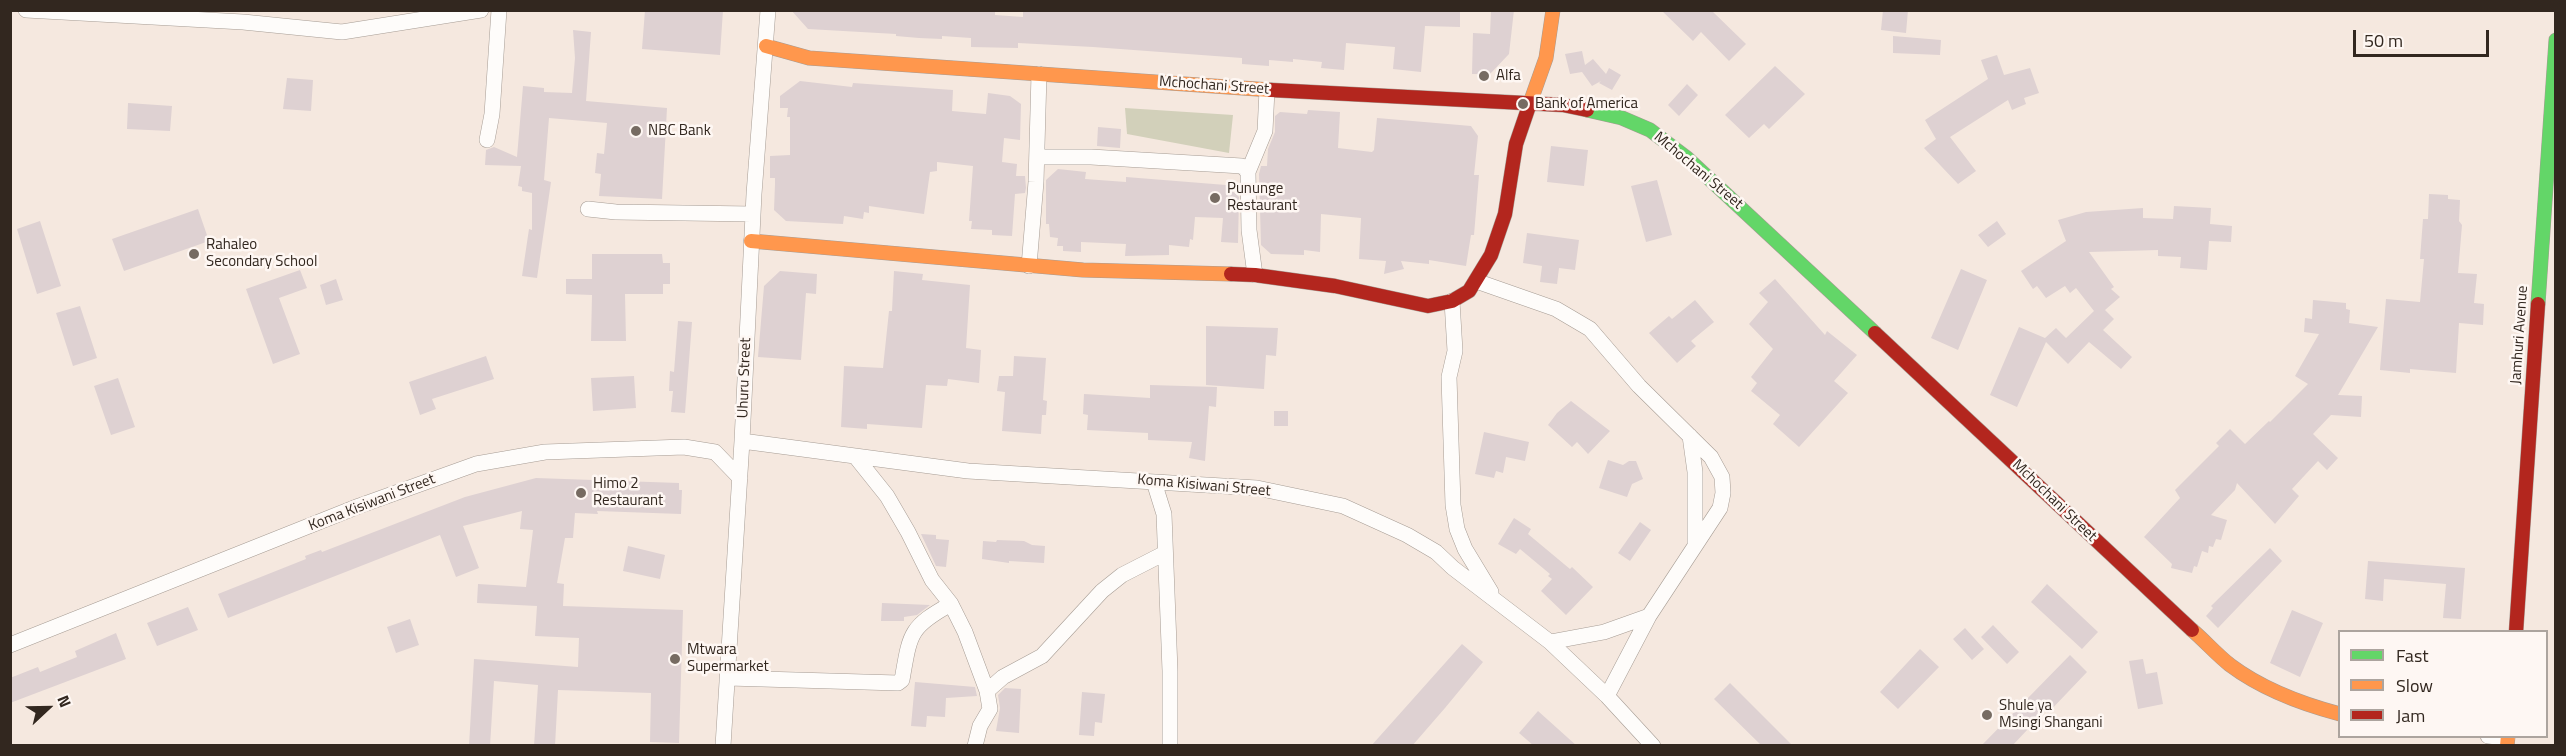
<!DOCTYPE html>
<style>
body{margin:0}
#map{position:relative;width:2566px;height:756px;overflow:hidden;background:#f5e8df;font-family:"Titillium Web",sans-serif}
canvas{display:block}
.frame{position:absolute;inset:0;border:12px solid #32271f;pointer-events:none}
.legend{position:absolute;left:2338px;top:630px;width:210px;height:108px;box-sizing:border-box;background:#fef7f3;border:2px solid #aca49e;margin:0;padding:8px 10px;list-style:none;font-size:18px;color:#32271f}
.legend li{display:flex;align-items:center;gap:12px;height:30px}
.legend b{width:30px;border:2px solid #aca49e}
.north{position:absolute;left:18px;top:678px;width:60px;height:60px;-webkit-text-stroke:4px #fef7f3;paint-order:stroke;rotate:68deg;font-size:16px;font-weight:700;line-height:24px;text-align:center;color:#32271f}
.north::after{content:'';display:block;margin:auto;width:21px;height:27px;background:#32271f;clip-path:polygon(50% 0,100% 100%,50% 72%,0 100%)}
.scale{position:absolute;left:2353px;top:30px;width:136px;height:27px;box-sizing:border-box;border:3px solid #32271f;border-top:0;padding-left:8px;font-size:18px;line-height:21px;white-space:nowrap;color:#32271f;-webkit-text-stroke:4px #fef7f3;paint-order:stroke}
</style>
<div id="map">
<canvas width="2566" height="756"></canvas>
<div class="frame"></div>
<ul class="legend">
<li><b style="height:8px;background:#63d668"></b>Fast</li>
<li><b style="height:8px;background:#ff974d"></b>Slow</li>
<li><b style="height:8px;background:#b3261e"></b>Jam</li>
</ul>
<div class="north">N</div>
<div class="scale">50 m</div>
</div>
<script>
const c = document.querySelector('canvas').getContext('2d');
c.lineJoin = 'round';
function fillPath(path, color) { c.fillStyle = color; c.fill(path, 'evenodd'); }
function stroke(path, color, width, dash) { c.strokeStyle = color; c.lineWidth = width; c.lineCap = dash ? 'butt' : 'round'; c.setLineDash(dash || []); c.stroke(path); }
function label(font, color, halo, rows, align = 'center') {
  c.font = font + ' "Titillium Web",sans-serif'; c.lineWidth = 5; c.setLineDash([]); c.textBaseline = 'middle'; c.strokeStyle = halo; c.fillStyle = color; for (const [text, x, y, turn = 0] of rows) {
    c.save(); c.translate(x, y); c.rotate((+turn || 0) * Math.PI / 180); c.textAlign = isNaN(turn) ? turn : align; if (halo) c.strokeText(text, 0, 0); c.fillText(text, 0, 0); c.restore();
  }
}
const green = new Path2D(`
 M1125 108 1233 115 1229 153 1127 134Z`);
const building = new Path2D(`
 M645 10H723L720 55 642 49Z
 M791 10H995V15L1023 17V10H1460V27L1425 26 1421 72 1393 69 1395 47 1346 43 1344 70 1321 68 1322 62 1293 59V62L1269 60V66L1242 64V58L1093 47 1018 43V48L971 47V38L942 36V39L919 38 896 36V34L808 29Z
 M1491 10H1514L1509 54 1490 74H1472L1473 33 1490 34Z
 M1661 10H1711L1746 44 1729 61 1701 32 1693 41Z
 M1883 10H1908L1906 33 1881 30Z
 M573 30 591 32 586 101 667 108 662 199 599 196 601 174 595 173 597 153 604 154 607 123 549 118 544 180 551 182 537 278 522 276 529 229 532 230V193L522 191V187L518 186 521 166 485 165 486 150 494 147 517 157 523 86 544 88V92L572 93 575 58Z
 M1893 36 1941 40 1940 55 1893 53Z
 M1582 51 1585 65 1593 59 1606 74 1609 68 1621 75 1612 90 1599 83 1601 81 1592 86 1582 72 1570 74 1565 54Z
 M1997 55 2004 75 2030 68 2039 93 2024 98 2026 104 2012 110 2008 100 1950 137 1976 171 1958 184 1924 148 1936 139 1925 120 1988 79 1981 60Z
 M1775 66 1805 94 1769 129 1764 124 1749 138 1725 115Z
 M287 78 313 80 311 111 283 109Z
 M800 81 852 87 853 83 953 90 952 111 986 114 988 93 1010 96 1021 104 1020 140 1004 138 1002 162 1017 164 1016 176H1025L1026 188 1025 193 1015 194 1012 236 992 235V230L971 229 972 221H969L973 166 937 162V171L930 172 924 214 869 206V213L864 212 863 219 844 216 843 224 786 221 774 210 775 184V178H770V156L790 155V117H787L788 108H780V96Z
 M1687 84 1698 95 1679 116 1668 105Z
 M128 103 172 106 170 131 127 129Z
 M1308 110 1340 112 1338 148 1372 152 1374 150 1377 118 1471 126 1478 136 1474 175H1479L1474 235H1471L1466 266 1429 260V264L1401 261 1404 269 1384 274 1386 261 1359 259 1361 218 1321 214 1320 252 1304 250V255L1271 254 1261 245 1259 174 1261 166H1267L1268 149 1275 132V116L1280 112 1307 114Z
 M1098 127 1121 129 1120 148 1097 146Z
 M1551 146 1588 150 1584 186 1547 182Z
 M1058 169 1086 172 1085 179 1126 182V177L1226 185 1239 197 1238 243 1221 242 1223 218 1195 217 1193 240 1190 239 1189 247 1169 245V255L1125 256 1126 244 1081 242V252L1063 251V246H1057L1058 238 1050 237 1049 224H1046V180Z
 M1657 180 1672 235 1646 242 1631 186Z
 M2429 194 2448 195V199L2460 200 2459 221 2462 225 2458 273 2477 274 2474 303 2484 304 2483 325 2459 323 2456 373 2410 369V373L2380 370 2386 299 2420 302 2424 259H2420L2423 219H2428Z
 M2174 206 2211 208 2210 224 2232 226 2231 242 2209 241 2207 270 2180 268 2181 257 2158 256V250L2089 252 2114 287 2111 289 2120 297 2105 310 2114 319 2103 330 2132 357 2121 369 2089 342 2068 364 2046 342 2017 407 1990 395 2019 327 2045 338 2056 328 2066 338 2094 311 2076 288 2070 293 2065 286 2046 298 2037 286 2033 289 2021 271 2066 241 2058 220 2086 212 2143 208V218L2173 219Z
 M198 209 209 241 124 271 112 239Z
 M40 221 61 286 37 294 17 229Z
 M1997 221 2006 234 1988 247 1978 235Z
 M1527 233 1579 240 1575 270 1559 268 1557 284 1540 282 1542 266 1523 263Z
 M592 254H662L663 263H670V284H663V294H625L626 341H591L592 295 566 294V279H592Z
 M1961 269 1987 280 1958 350 1931 338Z
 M300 270 307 288 279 298 300 354 273 364 246 289Z
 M780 271 817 274 816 294 806 293 801 360 758 357 764 286Z
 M894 271 923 274 922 280 970 285 966 348 981 350 979 383 948 379 947 386 926 385 922 428 867 424V429L841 427 844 366 883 368 889 311H892Z
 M336 279 343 300 326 305 320 285Z
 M1775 279 1825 335 1827 331 1857 355 1834 381 1848 393 1799 447 1773 424 1780 415 1751 391 1757 383 1751 377 1773 349 1749 324 1768 302 1759 293Z
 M1695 300 1714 322 1691 341 1696 346 1677 363 1649 333 1669 316 1672 319Z
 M2313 300 2346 303V309L2350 310 2349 323 2378 327 2338 395 2362 396 2361 417 2331 415 2313 434 2338 458 2327 470 2318 461 2292 489 2299 496 2275 524 2237 483 2235 490 2211 515 2227 520 2221 540 2216 539 2213 547 2209 546 2208 553 2202 551 2197 567 2194 566 2192 573 2171 568 2172 564 2144 537 2180 498 2175 490 2219 446 2216 443 2230 429 2245 444 2269 421 2270 422 2308 384 2295 376 2319 334 2304 332 2305 318 2312 319Z
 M80 306 97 358 73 366 56 313Z
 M678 321 692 322 685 413 671 412 673 391H669L670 371 674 372Z
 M1206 326 1278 328 1276 356 1266 355 1264 389 1206 385Z
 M486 356 494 379 432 399 436 409 420 415 409 382Z
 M1014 356 1046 358 1043 400 1047 401 1046 415H1042L1041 434 1002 431 1005 392 997 391 999 376H1013Z
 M634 376 636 408 593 411 591 378Z
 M118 378 135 427 111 435 94 386Z
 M1150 385 1217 387 1216 407 1209 406 1205 461 1189 458 1192 442 1148 440V433L1087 430 1088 415 1083 414 1084 394 1150 398Z
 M1571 401 1610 431 1588 454 1577 442 1572 447 1548 425 1557 413Z
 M1274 411H1288V426H1274Z
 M1484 432 1529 442 1525 461 1506 457 1503 473 1496 471 1494 478 1475 474Z
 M1608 460 1623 465 1629 461H1636L1643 479 1632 484 1627 497 1599 488Z
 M536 478 679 483V490H682L681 514 597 511 598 514 575 513 573 538H565L557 583 564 584 563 606 683 610 679 743 650 742 651 693 558 690 555 746H534L538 685 494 681 490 746H469L474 659 578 667 579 638 535 636 537 606 477 603 478 584 526 587 533 530 520 529 522 511 463 526 479 568 456 577 440 535 228 618 218 594 306 559 305 556 321 550 322 552 465 497Z
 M1514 518 1531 529 1528 534 1570 569 1572 567 1593 587 1566 615 1541 591 1552 579 1548 576 1550 574 1520 549 1516 554 1498 544Z
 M1640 522 1651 530 1630 561 1618 553Z
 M921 534 936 535V539L949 540 946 567 936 566Z
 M997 540 1024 541 1032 545 1045 546 1044 563 1009 561V563L982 559 983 541 996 542Z
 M628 546 665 555 660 579 623 571Z
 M2270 548 2282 561 2218 628 2206 616 2213 608 2211 606Z
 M2368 561 2465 568 2461 619 2443 618 2446 584 2384 579 2383 601 2365 599Z
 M2047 584 2098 632 2082 649 2031 602Z
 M882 603 930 605 917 615 904 617V621H881Z
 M188 607 198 630 157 646 147 623Z
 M2292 610 2323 623 2300 677 2270 663Z
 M410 619 419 645 396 653 387 627Z
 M1993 625 2019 652 2007 664 1981 637Z
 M1965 628 1984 649 1972 660 1953 639Z
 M116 633 126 659 10 703V678L38 667 40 672 77 657 75 651Z
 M1462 644 1483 662 1445 708 1412 746H1371Z
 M1920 649 1939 667 1898 709 1880 692Z
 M2070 655 2087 672 2048 713 2045 711 2012 746H1981Z
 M2143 659 2146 674 2157 672 2163 704 2138 709 2129 661Z
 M915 682 975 687 977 696 946 698 945 717 927 716 926 727 911 726Z
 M1730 683 1793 746H1762L1714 699Z
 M1005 688 1021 689 1019 733 996 731 1000 708 998 695Z
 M1082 692 1105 694 1102 723 1095 722 1094 736 1079 735Z
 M1538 711 1577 746H1534L1519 733Z`);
const street = new Path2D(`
 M26 10 243 22 342 32 481 10
 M487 140 492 114 499 10
 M1037 157H1091L1242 166 1248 172
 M588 209 616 212 752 214
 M1029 266 1036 182 1039 74
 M1255 275 1249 230 1248 172 1265 131 1267 90
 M1476 281 1556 309 1590 329 1639 386 1711 457 1722 477 1723 493 1720 508 1649 616 1607 696
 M1452 301 1455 351 1449 377 1453 505 1457 529 1465 549 1491 592
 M1690 436 1695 472V543
 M742 441 968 471 1257 488 1343 506 1407 535 1436 552 1453 568 1550 642 1607 696 1653 746
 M855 456 887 496 908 532 932 580 951 604 965 632 987 691
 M1154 482 1164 514 1170 671V746
 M1550 642 1604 632 1649 616
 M10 645 359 506 476 464 545 452 684 447 715 452 740 478
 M728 678 898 683 902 680C910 634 909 627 951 604
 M2488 736 2507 738
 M723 746 742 441 754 194 768 10
 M975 746 980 726 990 709 987 691 1003 677 1042 656 1102 591 1122 575 1165 553`);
const fast = new Path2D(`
 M1587 110 1622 118 1650 130 1687 158 1875 333
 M2538 304 2556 40`);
const slow = new Path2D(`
 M766 46 809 58 1271 90
 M1529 106 1546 58 1553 10
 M751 241 1083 270 1231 274
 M2192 630C2205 641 2216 654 2230 665 2262 689 2302 704 2340 714
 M2507 746 2508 736`);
const jam = new Path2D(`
 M1271 90 1563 105 1587 110
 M1231 274 1255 275 1335 286 1428 306 1452 301 1469 291 1491 255 1505 214 1516 144 1529 106
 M1875 333 2192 630
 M2516 632 2538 304`);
const markers = [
 [1484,76,6,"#766b62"],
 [1523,104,6,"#766b62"],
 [636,131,6,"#766b62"],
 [1215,198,6,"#766b62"],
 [194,254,6,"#766b62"],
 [581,493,6,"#766b62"],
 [675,659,6,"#766b62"],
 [1987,715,6,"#766b62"]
];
const poiNames = [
 ["Alfa",1496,76],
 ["Bank of America",1535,104],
 ["NBC Bank",648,131],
 ["Pununge",1227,189],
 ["Restaurant",1227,206],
 ["Rahaleo",206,245],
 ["Secondary School",206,262],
 ["Himo 2",593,484],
 ["Restaurant",593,501],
 ["Mtwara",687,650],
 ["Supermarket",687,667],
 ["Shule ya",1999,706],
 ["Msingi Shangani",1999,723]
];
const streetNames = [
 ["Mchochani Street",1214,86,4],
 ["Mchochani Street",1698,171,40],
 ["Jamhuri Avenue",2520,335,-86],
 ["Uhuru Street",745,378,-88],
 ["Koma Kisiwani Street",1204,486,5],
 ["Mchochani Street",2054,501,44],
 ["Koma Kisiwani Street",372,503,-21]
];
fillPath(green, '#d2d0ba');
fillPath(building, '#ded1d2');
stroke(street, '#a69c94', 16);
stroke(fast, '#a69c94', 15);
stroke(slow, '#a69c94', 15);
stroke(jam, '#a69c94', 15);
stroke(street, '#fefcfa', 15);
stroke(fast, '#63d668', 14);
stroke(slow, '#ff974d', 14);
stroke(jam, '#b3261e', 14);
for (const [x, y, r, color] of markers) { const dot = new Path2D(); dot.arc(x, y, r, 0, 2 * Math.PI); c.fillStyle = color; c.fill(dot); stroke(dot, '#fef7f3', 2); }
label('15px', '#32271f', '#fef7f3', poiNames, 'left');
label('15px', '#32271f', '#fef7f3', streetNames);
</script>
